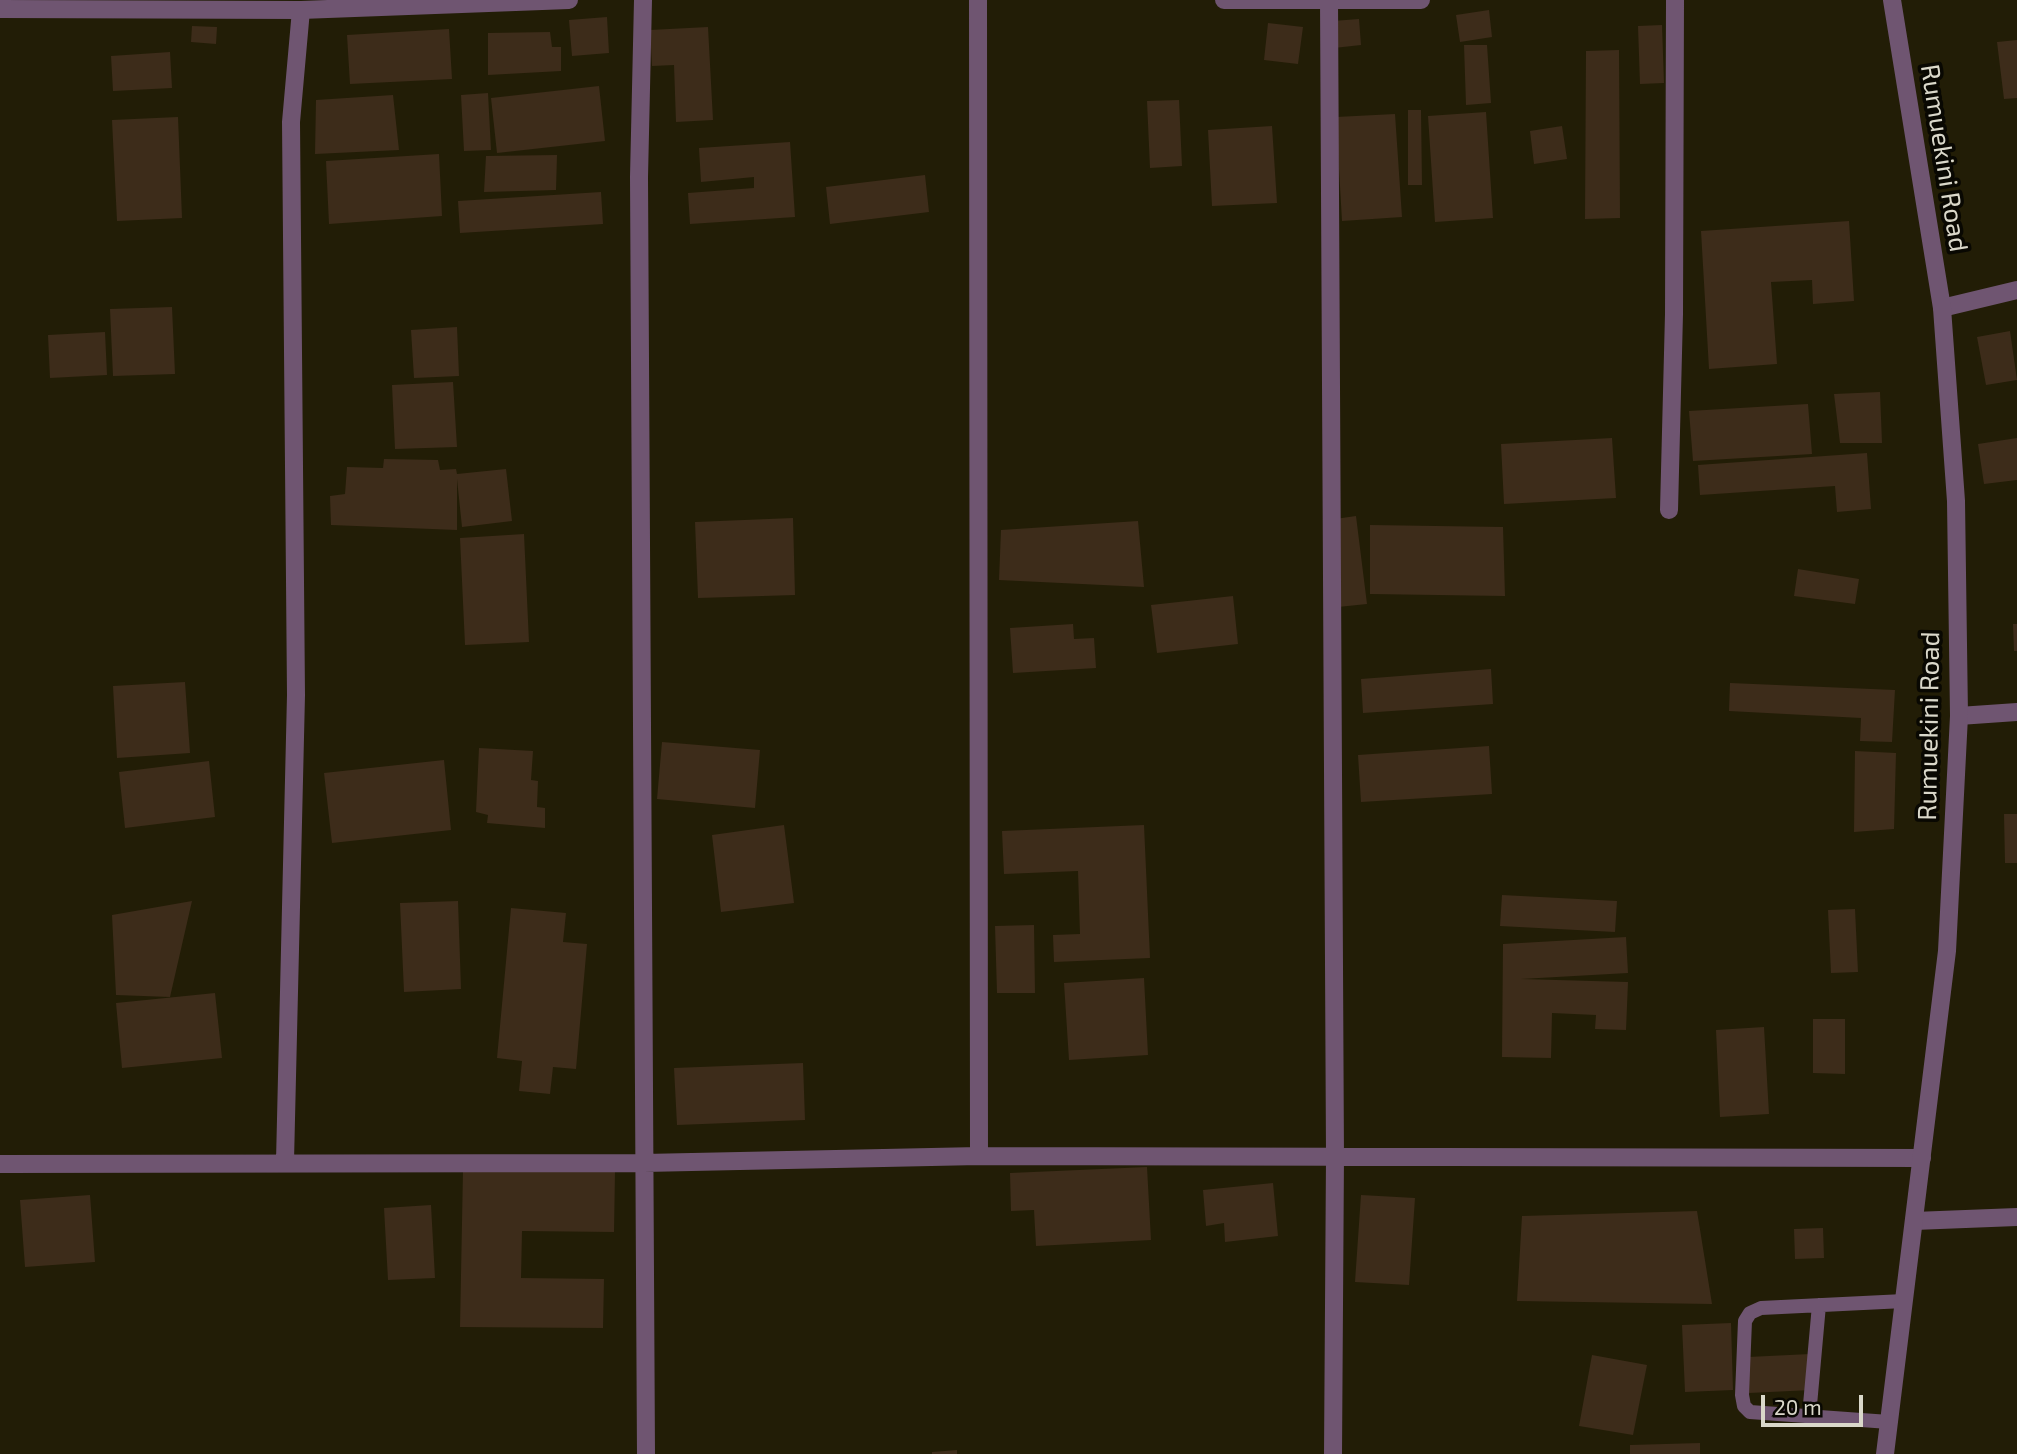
<!DOCTYPE html>
<style>
body{margin:0}
#map{position:relative;width:2017px;height:1454px;overflow:hidden;background:#221d06;font-family:"Exo 2",sans-serif}
canvas{display:block}
.scale{position:absolute;left:1761px;top:1395px;width:102px;height:32px;box-sizing:border-box;border:4px solid #dad8ca;border-top:0;padding-left:9px;font-size:21px;line-height:24px;white-space:nowrap;color:#dad8ca;-webkit-text-stroke:5px #090802;paint-order:stroke}
</style>
<div id="map">
<canvas width="2017" height="1454"></canvas>
<div class="scale">20 m</div>
</div>
<script>
const c = document.querySelector('canvas').getContext('2d');
c.lineJoin = 'round';
function fillPath(path, color) { c.fillStyle = color; c.fill(path, 'evenodd'); }
function stroke(path, color, width, dash) { c.strokeStyle = color; c.lineWidth = width; c.lineCap = dash ? 'butt' : 'round'; c.setLineDash(dash || []); c.stroke(path); }
function label(font, color, halo, rows, align = 'center') {
  c.font = font + ' "Exo 2",sans-serif'; c.lineWidth = 7; c.setLineDash([]); c.textBaseline = 'middle'; c.strokeStyle = halo; c.fillStyle = color; for (const [text, x, y, turn = 0] of rows) {
    c.save(); c.translate(x, y); c.rotate((+turn || 0) * Math.PI / 180); c.textAlign = isNaN(turn) ? turn : align; if (halo) c.strokeText(text, 0, 0); c.fillText(text, 0, 0); c.restore();
  }
}
const building = new Path2D(`
 M1489 10 1492 37 1460 42 1456 15Z
 M607 17 609 53 572 56 569 20Z
 M1359 19 1361 45 1334 48 1333 21Z
 M1268 23 1303 27 1298 64 1264 60Z
 M1662 25 1664 83 1640 84 1638 26Z
 M192 26 217 27 216 44 191 42Z
 M708 27 713 120 676 122 674 65 652 66 650 30Z
 M449 29 452 79 350 84 347 35Z
 M550 32 552 47H561V71L488 75V33Z
 M2017 40V98L2004 99 1997 42Z
 M1464 45H1487L1491 103 1466 105Z
 M1619 50 1620 218 1585 219 1586 51Z
 M170 52 172 88 113 91 111 56Z
 M599 86 605 141 497 153 491 98Z
 M488 93 491 150 464 151 461 95Z
 M393 95 399 150 315 154 316 100Z
 M1179 100 1182 166 1150 168 1147 101Z
 M1408 110H1421L1422 185H1408Z
 M1486 112 1493 218 1435 222 1428 116Z
 M1395 114 1402 217 1342 221 1336 117Z
 M178 117 182 218 117 221 112 120Z
 M1272 126 1277 203 1212 206 1208 130Z
 M1562 126 1567 159 1534 164 1530 131Z
 M790 142 795 217 690 224 688 193 754 188V177L701 182 699 148Z
 M439 154 442 216 329 224 326 161Z
 M557 155 556 190 484 192 486 156Z
 M925 175 929 212 830 224 826 187Z
 M601 192 603 224 460 233 458 201Z
 M1849 221 1854 301 1813 304 1812 280 1771 282 1777 364 1709 369 1701 231Z
 M172 307 175 374 113 376 110 309Z
 M457 327 459 376 414 378 411 330Z
 M2010 331 2017 380 1986 385 1977 337Z
 M105 332 107 375 50 378 48 335Z
 M453 382 457 447 395 449 392 385Z
 M1880 392 1882 443H1840L1834 394Z
 M1808 404 1812 454 1693 461 1689 411Z
 M1612 438 1616 498 1504 504 1501 444Z
 M2017 438V480L1984 484 1978 444Z
 M1867 453 1871 509 1837 512 1835 486 1700 495 1698 465Z
 M384 459 438 460 440 470 456 469 457 474 506 469 512 521 462 527 457 479V530L331 525 330 496 345 494 347 467 383 468Z
 M1356 516 1367 604 1338 607 1328 520Z
 M793 518 795 595 698 598 695 522Z
 M1138 521 1144 587 999 580 1001 530Z
 M1370 525 1503 527 1505 596 1370 594Z
 M524 534 529 642 465 645 460 538Z
 M1798 569 1859 579 1855 604 1794 596Z
 M1233 596 1238 644 1157 653 1151 605Z
 M1073 624 1074 639 1094 638 1096 668 1013 673 1010 628Z
 M2013 624H2017V651H2014Z
 M1491 669 1493 704 1363 713 1361 679Z
 M185 682 190 753 117 758 113 686Z
 M1730 683 1895 690 1892 742 1860 741 1861 718 1729 711Z
 M662 742 760 750 755 808 657 799Z
 M1489 746 1492 794 1361 802 1358 755Z
 M479 748 533 751 531 780 538 781 537 807 545 808V828L487 823 488 815 476 812Z
 M1855 751 1896 753 1894 829 1854 832Z
 M444 760 451 830 332 843 324 773Z
 M209 761 215 817 125 828 119 772Z
 M2004 814H2017V863H2005Z
 M784 825 794 903 721 912 712 835Z
 M1144 825 1150 958 1054 962 1053 935 1080 934 1078 871 1004 874 1002 831Z
 M1502 895 1617 901 1615 932 1500 926Z
 M192 901 170 997 116 995 112 915Z
 M458 901 461 989 404 992 400 903Z
 M511 908 566 913 563 942 587 944 576 1069 553 1067 550 1094 519 1091 522 1061 497 1058Z
 M1855 909 1858 972 1831 973 1828 910Z
 M1034 925 1035 993H997L995 926Z
 M1626 937 1628 973 1521 979 1628 982 1626 1030 1595 1029 1596 1015 1552 1013 1551 1058 1502 1057 1503 944Z
 M1144 978 1148 1055 1069 1060 1064 983Z
 M215 993 222 1058 122 1068 116 1003Z
 M1813 1019H1845V1074L1813 1073Z
 M1764 1027 1769 1114 1720 1117 1716 1030Z
 M803 1063 805 1120 677 1125 674 1068Z
 M1147 1167 1151 1240 1036 1246 1034 1210 1011 1211 1010 1173Z
 M463 1170 615 1172 614 1232 522 1231 521 1278 604 1279 603 1328 460 1327Z
 M1273 1183 1278 1236 1225 1242 1224 1223 1206 1226 1203 1190Z
 M90 1195 95 1262 25 1267 20 1200Z
 M1361 1195 1415 1198 1409 1285 1355 1282Z
 M431 1205 435 1278 388 1280 384 1208Z
 M1697 1211 1712 1304 1517 1301 1522 1216Z
 M1823 1228 1824 1258 1795 1259 1794 1229Z
 M1731 1323 1733 1390 1685 1392 1682 1325Z
 M1810 1354 1811 1390 1749 1393 1748 1357Z
 M1592 1355 1647 1365 1633 1435 1579 1426Z
 M1700 1443V1454H1630V1445Z
 M957 1450V1454H932V1452Z`);
const service = new Path2D(`
 M1809 1416 1819 1305
 M1889 1422 1750 1412 1744 1406 1742 1395 1745 1321 1750 1313 1761 1308 1904 1301`);
const minor = new Path2D(`
 M643 0 639 177 646 1454
 M978 0 979 1156
 M1224 0H1421
 M1329 0 1335 1156 1333 1454
 M0 9 301 10 569 0
 M1942 308 2017 290
 M1669 510 1674 314 1675 0
 M1959 716 2017 712
 M285 1161 296 695 291 122 301 10
 M0 1164 644 1163 979 1156 1922 1158
 M1914 1221 2017 1217`);
const tertiary = new Path2D(`
 M1885 1454 1947 951 1959 716 1956 501 1942 308 1892 0`);
const streetNames = [
 ["Rumuekini Road",1944,158,81],
 ["Rumuekini Road",1929,726,-89]
];
fillPath(building, '#3d2c1a');
stroke(service, '#6f5571', 14);
stroke(minor, '#6f5571', 18);
stroke(tertiary, '#6f5571', 18);
label('26px', '#dad8ca', '#090802', streetNames);
</script>
